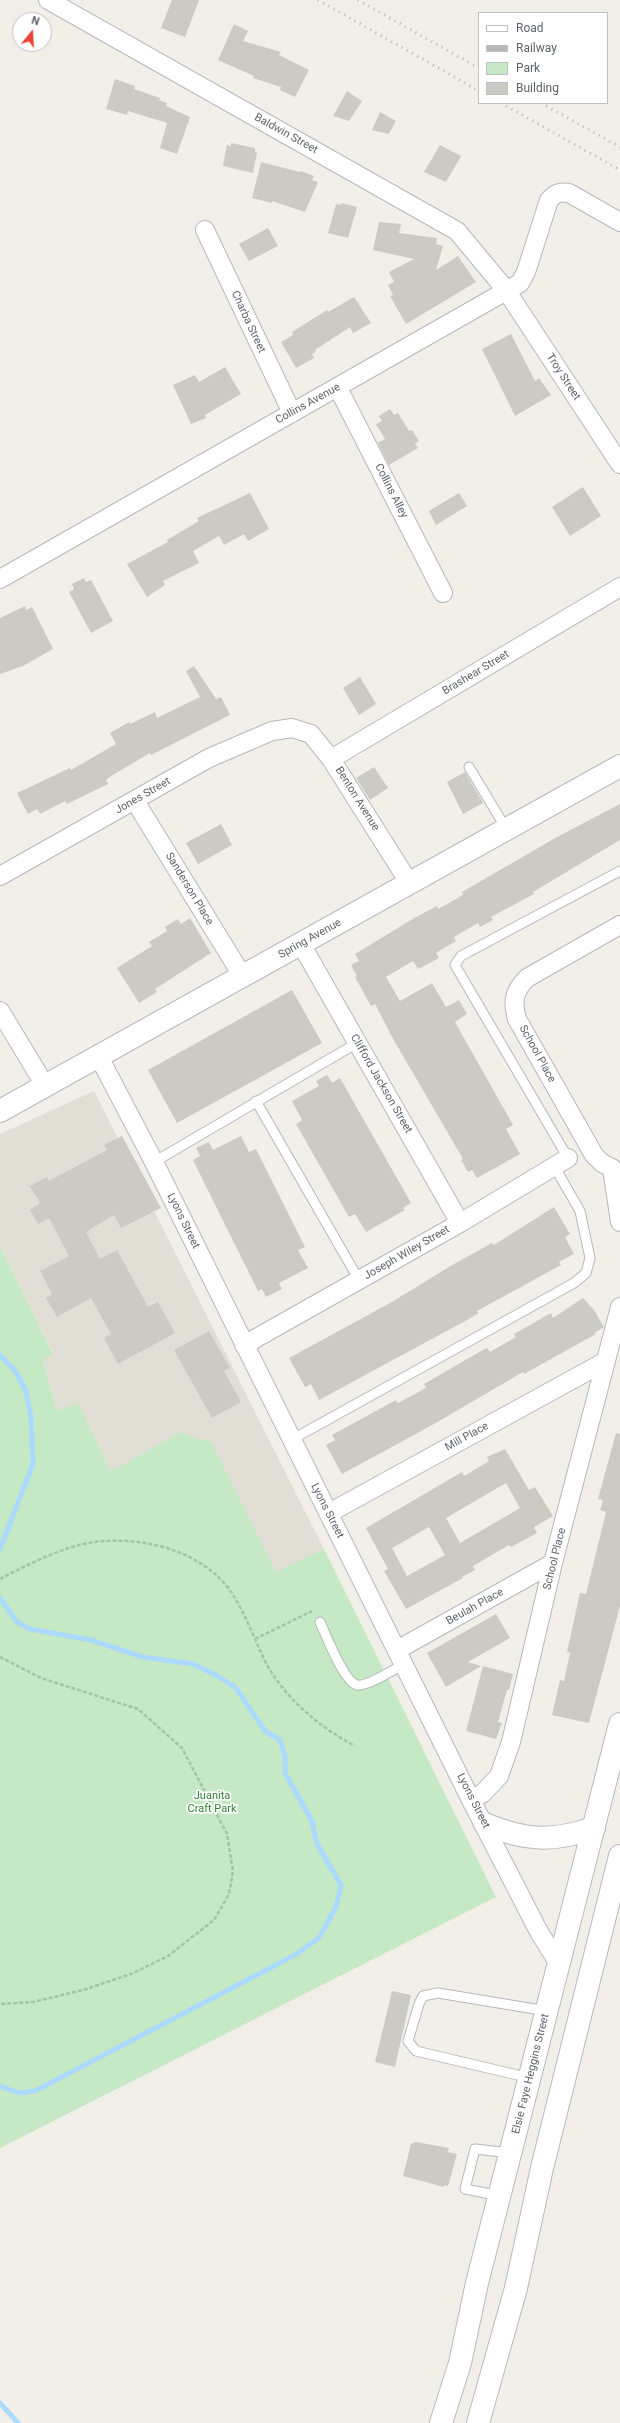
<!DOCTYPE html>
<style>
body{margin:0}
#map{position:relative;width:620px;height:2423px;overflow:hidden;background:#f1efe8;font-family:Roboto,sans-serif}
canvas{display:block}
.legend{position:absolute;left:478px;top:12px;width:130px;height:92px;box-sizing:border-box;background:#fff;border:1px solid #bfc1c3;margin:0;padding:5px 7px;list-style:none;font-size:12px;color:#5f6368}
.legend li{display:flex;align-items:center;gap:8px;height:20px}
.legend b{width:20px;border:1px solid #bfc1c3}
.north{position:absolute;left:12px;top:12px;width:40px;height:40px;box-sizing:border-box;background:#fff;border:1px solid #bfc1c3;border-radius:50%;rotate:18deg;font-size:11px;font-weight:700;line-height:16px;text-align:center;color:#5f6368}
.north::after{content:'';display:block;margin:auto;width:14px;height:18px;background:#ea4335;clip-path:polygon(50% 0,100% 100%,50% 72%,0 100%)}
</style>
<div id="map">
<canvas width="620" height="2423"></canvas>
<ul class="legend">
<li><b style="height:5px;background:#fff"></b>Road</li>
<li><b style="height:5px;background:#b6b7b8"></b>Railway</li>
<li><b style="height:11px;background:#c5e8c5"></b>Park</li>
<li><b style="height:11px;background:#cccac5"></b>Building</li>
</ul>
<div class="north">N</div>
</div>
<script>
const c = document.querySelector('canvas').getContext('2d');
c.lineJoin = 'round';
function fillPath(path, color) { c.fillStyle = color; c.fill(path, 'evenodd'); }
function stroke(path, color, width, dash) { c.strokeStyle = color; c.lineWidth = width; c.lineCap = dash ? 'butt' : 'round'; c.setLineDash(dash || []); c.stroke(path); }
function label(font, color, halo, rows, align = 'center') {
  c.font = font + ' Roboto,sans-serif'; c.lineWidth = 3.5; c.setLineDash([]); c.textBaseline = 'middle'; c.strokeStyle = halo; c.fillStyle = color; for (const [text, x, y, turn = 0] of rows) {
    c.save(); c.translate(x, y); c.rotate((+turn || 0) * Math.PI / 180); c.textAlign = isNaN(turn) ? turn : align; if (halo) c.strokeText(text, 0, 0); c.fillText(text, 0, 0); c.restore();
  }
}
const education = new Path2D(`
 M94 1091 324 1549 276 1573 211 1441 195 1438 181 1432 111 1471 78 1404 57 1411 43 1359 53 1353 0 1246V1134Z`);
const green = new Path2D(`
 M0 1246 53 1354 43 1360 57 1411 78 1403 111 1471 181 1432 195 1438 211 1441 276 1572 324 1549 496 1897 0 2148Z`);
const stream = new Path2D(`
 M0 1355 16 1372 26 1391 31 1417 33 1464 0 1549
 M0 1598 17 1622 30 1629 91 1640 143 1657 193 1664 216 1675 236 1688 265 1731 280 1740 285 1756V1773L312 1821 317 1844 341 1885 336 1907 319 1938 295 1955 35 2091 19 2093 0 2086
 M0 2403 18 2423`);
const building = new Path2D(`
 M172 0H199L185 37 161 28Z
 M234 24 248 31 243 41 281 52 279 55 309 70 295 97 280 90 281 87 253 78 254 76 218 60Z
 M115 79 135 86 134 89 160 98 159 100 167 103 166 106 190 117 177 154 160 148 167 123 128 111 127 115 106 109Z
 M347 91 362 101 349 121 333 116Z
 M380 112 396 121 389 134 372 130Z
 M231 143 255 148V152H257L253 173 223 166 227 145 231 146Z
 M440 145 461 156 446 182 424 172Z
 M261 162 300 172 301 171 314 176 312 180 318 182 305 212 272 201V203L252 198Z
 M341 203 357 207 348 238 328 233 336 204 341 205Z
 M379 222 401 224 399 233 437 238 436 244 443 246 436 270 458 256 476 282 406 324 390 296 393 295 388 285 394 282 389 272 414 259 373 250Z
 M268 228 278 246 249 261 239 244Z
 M354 297 371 323 353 333 350 327 315 350 316 352 312 354 314 358 296 368 281 342 293 335 292 332 327 310 328 312Z
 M511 334 535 381 539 378 551 395 515 416 482 349Z
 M225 367 241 394 205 415 206 418 191 424 173 385 195 375 199 382Z
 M390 409 394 415 398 413 409 431 412 430 419 441 415 444 418 448 389 465 378 443 385 439 376 424 382 421 379 416Z
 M583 487 601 516 570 536 552 507Z
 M250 493 269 529 248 541 244 534 224 545 219 536 193 551 199 563 163 581 165 585 147 597 127 564 168 542 167 540 199 521 197 518Z
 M459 493 467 506 436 525 429 511Z
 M84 578 86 582 91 580 113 621 91 633 69 592 74 589 72 584Z
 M25 606 26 610 32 607 53 649 23 666 0 674V618Z
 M194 666 216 699 221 697 230 715 151 755 150 753 111 776 106 780 108 784 67 804 65 801 40 814 37 809 28 814 17 793 70 768 71 770 116 744 110 733 129 722 130 724 155 712 157 718 200 697 186 671Z
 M360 677 376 704 359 715 343 688Z
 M374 767 388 788 370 800 356 778Z
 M465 772 483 803 463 814 447 782Z
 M620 804V840L533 892 534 894 491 917 493 920 480 927 478 923 454 937 456 941 436 953 439 958 418 969 413 961 386 977 400 1001 432 983 446 1007 459 1000 467 1014 455 1022 513 1125 506 1129 520 1154 477 1178 472 1170 468 1172 461 1160 463 1159 392 1037 375 1004 371 1006 355 977 357 976 351 965 359 961 355 954 416 917 437 906 438 909 463 895 462 892 557 837Z
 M221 824 232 845 198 864 186 843Z
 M190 918 211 953 155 989 157 992 139 1003 117 968 152 946 149 942 167 931 165 927 178 919 181 924Z
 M292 990 322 1043 177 1123 148 1070Z
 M327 1075 332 1083 340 1078 411 1203 403 1208 405 1210 366 1232 355 1214 349 1217 296 1124 302 1120 292 1101 319 1086 316 1081Z
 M122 1136 161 1208 121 1228 114 1215 86 1232 100 1259 117 1250 148 1307 158 1302 175 1333 118 1364 104 1338 111 1334 91 1298 57 1317 46 1298 52 1294 40 1271 69 1256 49 1218 38 1224 30 1210 40 1203 30 1186 47 1177 49 1181 107 1150 104 1145Z
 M241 1136 249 1152 256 1149 305 1247 298 1250 308 1268 279 1283 282 1289 266 1297 262 1289 258 1291 193 1160 200 1156 196 1148 209 1142 213 1150Z
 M554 1207 570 1234 565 1237 574 1254 559 1262 561 1265 477 1311 479 1313 467 1320 319 1400 311 1384 305 1387 289 1358 390 1303 454 1264 492 1243 494 1245Z
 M583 1298 594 1310 604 1327 594 1333 596 1334 524 1374 523 1372 434 1424 342 1474 326 1445 335 1440 332 1435 396 1400 398 1403 426 1388 424 1384 481 1351 487 1348 490 1352 516 1337 514 1334 551 1313 553 1318Z
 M209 1331 230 1368 224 1371 241 1402 212 1418 174 1350Z
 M616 1433 620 1434V1606L589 1723 552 1715 560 1680 564 1681 570 1653 567 1652 580 1593 586 1594 606 1512 600 1510 603 1500 598 1499Z
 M505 1449 529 1490 535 1487 553 1516 534 1527 537 1533 511 1547 509 1545 473 1566 475 1570 462 1577 463 1578 406 1609 384 1571 388 1569 366 1528 462 1472 464 1476 489 1461 487 1457ZM506 1483 520 1508 460 1543 446 1518ZM429 1527 445 1555 407 1576 392 1548Z
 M496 1614 510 1638 468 1662 481 1666 446 1687 427 1653Z
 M483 1666 513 1674 509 1690H507L498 1722 502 1723 496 1739 466 1731Z
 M392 1991 411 1995 395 2067 375 2062Z
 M416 2142 449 2148 448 2152 457 2154 448 2186 444 2185V2187L403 2176 411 2144Z`);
const path = new Path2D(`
 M0 1579C23 1567 49 1554 75 1546 125 1532 196 1545 229 1589 244 1610 253 1636 264 1659 282 1696 319 1727 355 1746
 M255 1639 312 1611
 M0 1657 41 1678 138 1709 182 1748 227 1834 233 1871 229 1894 214 1920 168 1956 131 1974 83 1990 33 2002 0 2004`);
const lane = new Path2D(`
 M469 767 507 830
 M256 1101 359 1280
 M568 1158 455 965 461 956 620 871
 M154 1162 357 1043
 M291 1440 574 1283 586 1273 590 1258 580 1211 554 1166
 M320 1622C326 1635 344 1682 357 1685 366 1687 395 1669 404 1664
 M530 2078 416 2051 408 2041 419 2004 423 1996 438 1993 547 2011
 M501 2196 465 2189 475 2149 510 2153`);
const street = new Path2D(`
 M48 0 457 231 506 290 620 464
 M205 230 292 413
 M338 388 443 593
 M0 579 520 283 526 272 549 200C555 194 559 191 569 193L620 222
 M331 759 620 587
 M135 801 243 977
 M0 876 209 758 272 731 292 728 311 734 331 759 410 884
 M620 925 527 978C514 991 512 1001 517 1019L594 1155 602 1163 612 1168 620 1222
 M301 944 460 1223
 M0 1011 46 1087
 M99 1057 154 1162 471 1800 539 1932 559 1964
 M244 1345 460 1223 568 1158
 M329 1513 606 1361
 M397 1650 553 1563
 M471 1800 483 1793 499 1776 511 1742 553 1563 620 1307`);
const secondary = new Path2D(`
 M0 1111 620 766
 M485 1824C525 1841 553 1842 594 1828
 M441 2423 460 2363 477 2283 620 1724
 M478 2423 516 2288 542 2168 620 1856`);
const rail = new Path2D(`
 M318 0 479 91
 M358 0 479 68
 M501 103 620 170
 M541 103 620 147`);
const streetNames = [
 ["Baldwin Street",286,134,29],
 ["Charba Street",248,322,65],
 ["Troy Street",563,377,57],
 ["Collins Avenue",308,404,-29],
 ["Collins Alley",391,491,63],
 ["Brashear Street",476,673,-31],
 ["Jones Street",143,796,-30],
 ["Benton Avenue",357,799,58],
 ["Sanderson Place",189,889,59],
 ["Spring Avenue",310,939,-29],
 ["School Place",537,1054,61],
 ["Clifford Jackson Street",381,1084,60],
 ["Lyons Street",183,1221,64],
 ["Joseph Wiley Street",407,1253,-30],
 ["Mill Place",467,1437,-29],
 ["Lyons Street",327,1511,63],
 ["School Place",555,1559,-76],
 ["Beulah Place",475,1607,-29],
 ["Lyons Street",473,1801,63],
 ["Elsie Faye Heggins Street",531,2074,-76]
];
const parkNames = [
 ["Juanita",212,1796],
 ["Craft Park",212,1809]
];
fillPath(education, '#e1ded6');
fillPath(green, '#c5e8c5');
stroke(stream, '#aadaff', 5);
fillPath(building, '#cccac5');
stroke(lane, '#b5b8bc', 11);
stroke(street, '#b5b8bc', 20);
stroke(secondary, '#b6babf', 24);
stroke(path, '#9cc7a9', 2.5, [4, 2]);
stroke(lane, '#fff', 9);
stroke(street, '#fff', 18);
stroke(secondary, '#fff', 22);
stroke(rail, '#b6b7b8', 3, [1, 5]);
label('11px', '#5f6368', '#fff', streetNames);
label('11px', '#348238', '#fff', parkNames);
</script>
